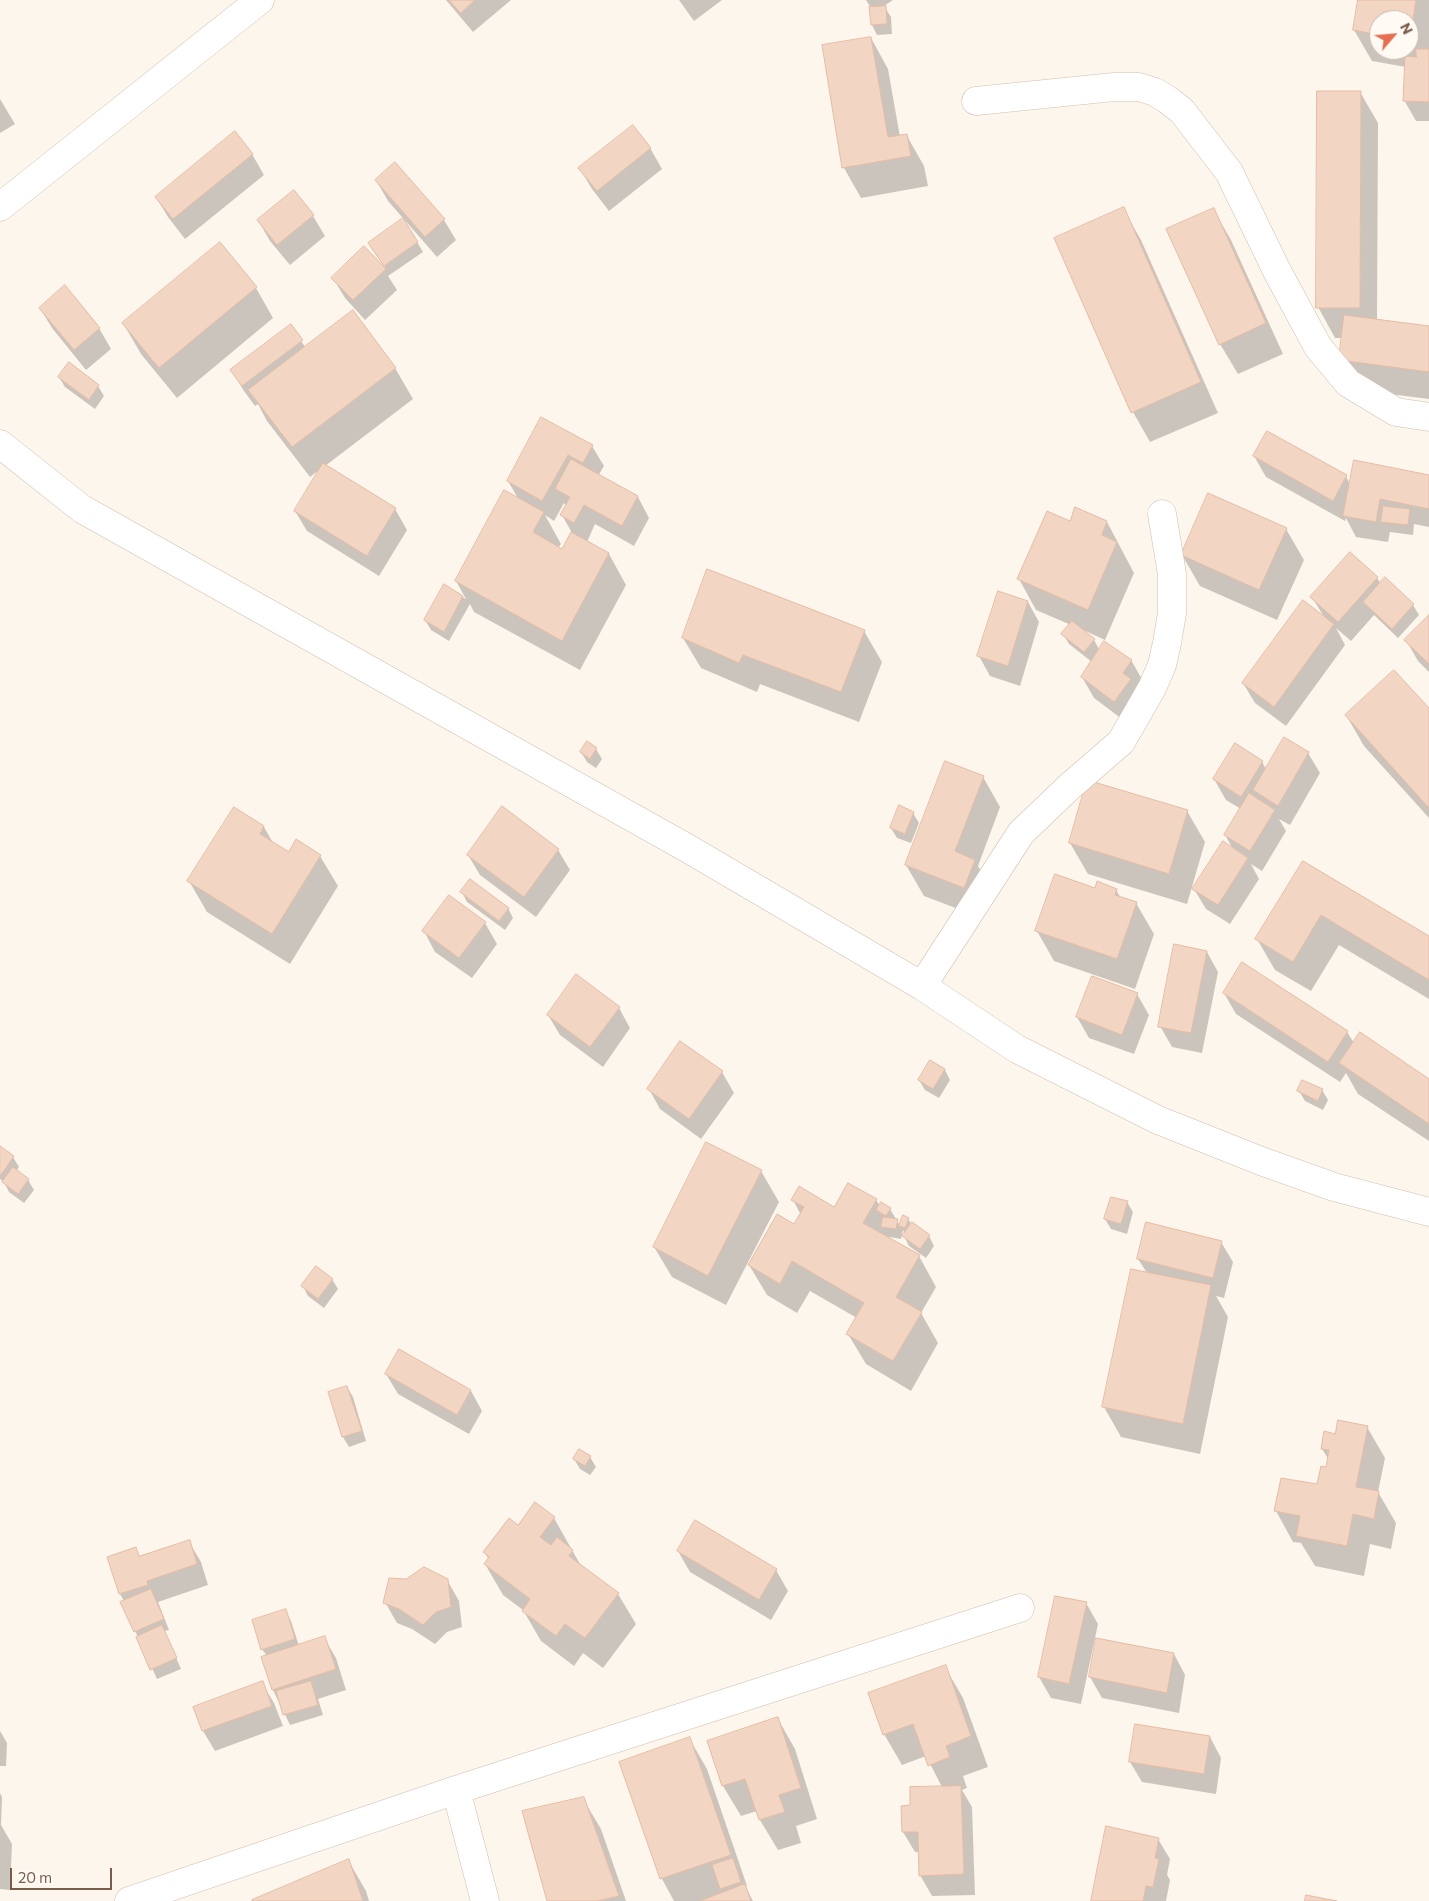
<!DOCTYPE html>
<style>
body{margin:0}
#map{position:relative;width:1429px;height:1901px;overflow:hidden;background:#fdf6ec;font-family:Commissioner,sans-serif}
canvas{display:block}
.north{position:absolute;left:1369px;top:10px;width:50px;height:50px;box-sizing:border-box;background:#fffaf3;border:1px solid #cabbb1;border-radius:50%;rotate:63deg;font-size:14px;font-weight:700;line-height:20px;text-align:center;color:#7a5c4d}
.north::after{content:'';display:block;margin:auto;width:18px;height:22px;background:#e76f51;clip-path:polygon(50% 0,100% 100%,50% 72%,0 100%)}
.scale{position:absolute;left:10px;top:1868px;width:102px;height:22px;box-sizing:border-box;border:2px solid #7a5c4d;border-top:0;padding-left:6px;font-size:15px;line-height:18px;white-space:nowrap;color:#7a5c4d;-webkit-text-stroke:4px #fffaf3;paint-order:stroke}
</style>
<div id="map">
<canvas width="1429" height="1901"></canvas>
<div class="north">N</div>
<div class="scale">20 m</div>
</div>
<script>
const c = document.querySelector('canvas').getContext('2d');
c.lineJoin = 'round';
function fillPath(path, color) { c.fillStyle = color; c.fill(path, 'evenodd'); }
function stroke(path, color, width, dash) { c.strokeStyle = color; c.lineWidth = width; c.lineCap = dash ? 'butt' : 'round'; c.setLineDash(dash || []); c.stroke(path); }
const shadow = new Path2D(`
 M446 0H511L473 32Z
 M679 0H722L694 21Z
 M866 0H893L884 6 891 17 892 34 877 35 872 25 871 8Z
 M1359 0H1429V121H1416L1404 100 1406 67 1372 61 1354 30ZM1379 20H1409V50H1379Z
 M871 38 888 69 900 137 907 136 924 166 928 186 861 198 844 168Z
 M1360 92 1378 123 1377 321 1429 327V399L1358 390 1340 360 1343 338H1335L1318 307Z
 M0 99 15 124 0 133Z
 M235 133 252 154 264 175 185 239 168 217 156 197Z
 M650 148 662 169 609 211 592 189 580 169Z
 M376 180 444 220 456 240 437 257 388 201Z
 M1123 209 1141 240 1218 413 1150 442 1133 412Z
 M1213 209 1231 240 1283 354 1238 374 1220 344Z
 M313 216 325 236 290 265 270 241 258 220Z
 M417 242 423 252 388 276 397 290 365 320 345 298 333 278 385 267 369 244Z
 M256 288 273 318 177 398 141 354 123 323Z
 M40 308 99 328 111 349 86 370 52 328Z
 M290 326 306 348 395 368 413 399 325 466 395 509 407 530 379 576 307 531 295 511 319 470 310 477 267 421 258 404 255 406 244 391 232 371Z
 M69 364 98 386 104 396 95 409 65 387 59 377Z
 M541 419 592 446 604 466 598 476 638 497 649 518 634 546 595 524 587 542 609 554 626 585 580 670 474 612 470 604 449 641 431 630 425 620 444 586 466 599 456 581 519 500 508 481ZM564 503 566 506 562 515 572 533 563 550 558 548 561 544 545 515 554 521Z
 M1254 456 1346 476 1350 485 1429 476V527L1414 524 1413 535 1390 532 1388 542 1356 537 1346 518 1345 521 1266 477Z
 M1070 522H1107L1134 573 1105 640 1081 629 1094 640 1100 651 1131 660 1143 681 1126 722 1094 698 1082 677 1092 662 1069 644 1063 634 1071 625 1036 610 1019 579Z
 M1286 529 1304 560 1277 620 1200 586 1182 555Z
 M1377 578 1381 584 1413 605 1419 615 1398 638 1374 615 1351 641 1336 628 1345 645 1286 726 1255 703 1243 683 1324 617 1312 597Z
 M1028 602 1039 622 1020 686 990 676 979 656Z
 M1429 617V672L1418 661 1406 640Z
 M864 631 882 662 859 722 760 684 757 692 701 668 683 638Z
 M1429 710V818L1364 746 1346 715Z
 M596 749 602 759 596 768 587 762 581 752Z
 M1308 753 1320 773 1290 825 1279 819 1286 831 1262 871 1251 864 1259 879 1230 924 1206 909 1194 889 1233 849 1225 835 1241 809 1226 800 1214 779 1262 762 1266 769Z
 M983 777 1000 807 978 866 992 891 982 918 924 896 906 865Z
 M234 808 264 827 273 843 289 854 320 856 338 886 290 964 207 912 189 881Z
 M1187 811 1205 842 1187 904 1088 874 1070 843Z
 M913 813 919 823 911 843 897 838 891 828Z
 M558 850 570 870 536 917 480 875 468 855Z
 M1304 862 1429 938V999L1339 945 1311 991 1275 970 1257 939Z
 M1095 889 1116 890 1121 898 1136 903 1154 934 1135 989 1054 961 1037 931Z
 M462 892 508 908 513 918 505 930 467 902Z
 M485 923 497 944 472 978 435 952 424 931Z
 M1207 952 1218 972 1202 1053 1172 1047 1160 1026Z
 M1224 993 1347 1032 1354 1043 1429 1081V1141L1358 1094 1346 1073 1340 1082 1236 1014Z
 M1137 994 1149 1015 1134 1054 1089 1038 1077 1017Z
 M619 1008 630 1028 603 1067 560 1035 548 1015Z
 M930 1062 945 1070 950 1080 939 1098 925 1090 919 1080Z
 M722 1072 734 1093 701 1139 660 1109 649 1089Z
 M1322 1090 1328 1100 1323 1110 1305 1101 1299 1091Z
 M0 1147 13 1157 19 1167 16 1171 28 1180 34 1190 24 1203 9 1192 4 1182 0 1179Z
 M761 1171 779 1202 726 1305 672 1277 654 1247Z
 M793 1200 835 1208 876 1200 880 1206 890 1209 896 1219 895 1220H897L900 1226 908 1219 912 1225 929 1236 934 1246 926 1258 909 1246 904 1236 905 1234 903 1230 901 1239 890 1237 889 1239 919 1256 936 1287 921 1313 938 1343 911 1391 866 1364 848 1334 857 1318 810 1291 797 1313 767 1295 749 1265 794 1226 801 1215Z
 M1127 1202 1133 1212 1127 1234 1111 1229 1105 1219Z
 M1221 1242 1233 1262 1224 1298 1216 1296 1228 1317 1200 1454 1121 1437 1104 1407 1147 1273 1138 1259Z
 M332 1279 338 1289 324 1308 308 1296 303 1286Z
 M386 1374 471 1391 482 1411 469 1434 398 1394Z
 M347 1387 353 1397 366 1441 349 1447 343 1437 329 1393Z
 M1367 1427 1385 1458 1378 1492 1396 1523 1391 1549 1370 1544 1364 1576 1315 1566 1301 1543 1293 1542 1276 1511 1318 1486 1327 1469 1329 1460 1322 1449Z
 M590 1457 596 1467 590 1475 580 1469 574 1459Z
 M554 1518 581 1566 618 1594 636 1624 603 1668 583 1653 574 1666 541 1641 523 1610 503 1595 485 1564 489 1560 485 1553 518 1526Z
 M189 1542 201 1562 208 1585 158 1602 169 1630 164 1631 181 1669 157 1679 122 1602 124 1601 120 1594 108 1558 136 1549 140 1557Z
 M678 1551 776 1570 788 1591 771 1620 690 1572Z
 M406 1580H447L459 1601 462 1627 447 1632 435 1644 412 1629 397 1623 385 1602Z
 M1086 1603 1098 1624 1081 1704 1051 1698 1039 1677Z
 M285 1611 291 1621 299 1646 324 1638 336 1658 346 1690 318 1699 323 1715 290 1725 273 1690 267 1656 262 1649Z
 M1174 1654 1185 1675 1179 1713 1102 1698 1090 1677Z
 M945 1667 963 1698 988 1767 963 1776 967 1788 962 1790 972 1807 975 1895 932 1896 920 1875V1852H915L903 1832 911 1806 942 1787 926 1756 902 1765 884 1734Z
 M262 1683 274 1703 283 1726 215 1751 203 1731 195 1708Z
 M778 1719 795 1749 817 1819 796 1826 801 1843 778 1850 760 1820 757 1811 741 1816 723 1786 708 1742Z
 M0 1731 7 1743 6 1766H0Z
 M1210 1737 1221 1758 1216 1794 1142 1782 1130 1762Z
 M689 1738 707 1769 747 1886H745L753 1901H674L662 1879 621 1762Z
 M0 1793 2 1797 1 1825 12 1844 10 1890 0 1889Z
 M583 1799 601 1829 626 1901H548Z
 M1158 1839 1170 1859 1167 1875 1170 1880 1166 1901H1093Z
 M348 1860 366 1891 369 1901H253Z`);
const building = new Path2D(`
 M449 0H475L461 13Z
 M1358 0H1416L1410 40 1409 20H1379V35L1353 30Z
 M886 6 887 24 871 25 869 7Z
 M871 37 888 137 907 134 911 156 842 168 822 45Z
 M1416 49H1429V102L1403 101 1405 56 1416 57Z
 M1317 91H1361L1360 308H1316Z
 M633 125 651 148 597 191 578 168Z
 M235 131 253 154 173 219 155 197Z
 M395 162 445 219 425 237 375 180Z
 M294 190 314 215 277 245 257 220Z
 M1124 207 1201 382 1131 413 1054 238Z
 M1214 208 1266 323 1219 345 1166 229Z
 M403 218 418 242 384 266 368 243Z
 M220 242 257 287 159 368 122 323Z
 M364 246 386 269 353 300 331 278Z
 M65 285 100 328 74 350 39 308Z
 M353 310 396 368 292 447 248 390Z
 M1344 315 1429 326V372L1339 360Z
 M291 324 303 340 242 386 230 370Z
 M69 362 99 385 89 400 58 377Z
 M541 417 593 445 583 463 568 455 542 501 507 481Z
 M1267 431 1347 475 1333 501 1253 456Z
 M571 459 638 496 622 526 584 505 574 523 560 515 570 497 555 489Z
 M1354 460 1429 475V509L1380 499 1376 522 1343 516Z
 M323 463 396 508 367 556 294 511Z
 M504 490 544 512 533 532 562 549 571 532 609 553 562 641 455 581Z
 M1208 493 1287 528 1259 590 1181 555Z
 M1383 506 1410 509 1408 525 1381 522Z
 M1075 507 1107 521 1102 535 1117 542 1088 610 1017 579 1047 511 1070 521Z
 M1350 552 1378 577 1338 622 1310 597Z
 M707 569 865 630 841 692 743 655 739 663 682 638Z
 M1385 577 1414 604 1392 629 1363 602Z
 M444 584 463 596 444 632 424 620Z
 M998 591 1028 601 1008 666 977 656Z
 M1303 600 1334 624 1274 707 1242 683Z
 M1429 615V664L1404 640Z
 M1072 621 1095 639 1084 652 1061 634Z
 M1104 641 1132 660 1123 673 1131 679 1114 702 1081 677Z
 M1394 670 1429 708V808L1345 715Z
 M1284 737 1309 752 1278 806 1253 790Z
 M587 741 597 748 590 759 580 752Z
 M1235 743 1263 761 1241 797 1213 779Z
 M945 761 984 776 955 851 975 860 964 888 905 865Z
 M1087 780 1188 810 1169 874 1069 843Z
 M1249 793 1275 810 1250 851 1224 835Z
 M899 805 914 812 905 834 890 828Z
 M502 806 559 849 524 897 467 855Z
 M234 807 264 826 260 834 289 852 296 839 321 855 272 934 187 881Z
 M1223 841 1248 858 1218 905 1192 889Z
 M1303 861 1429 936V980L1321 915 1293 962 1255 939Z
 M1055 874 1095 888 1097 881 1117 889 1115 895 1137 902 1117 959 1035 931Z
 M470 879 509 908 499 921 460 892Z
 M449 895 486 922 459 958 422 931Z
 M1174 944 1207 951 1191 1033 1158 1027Z
 M1242 962 1348 1031 1328 1062 1223 993Z
 M576 974 620 1007 590 1047 547 1015Z
 M1092 976 1138 993 1122 1035 1076 1017Z
 M1360 1032 1429 1079V1124L1339 1063Z
 M680 1041 723 1071 689 1119 647 1089Z
 M930 1060 945 1069 933 1089 918 1080Z
 M1302 1080 1323 1089 1318 1101 1297 1091Z
 M706 1142 762 1170 708 1276 653 1247Z
 M0 1146 14 1156 1 1175 0 1174Z
 M13 1167 29 1179 18 1194 2 1182Z
 M848 1183 877 1199 863 1223 920 1255 896 1297 922 1312 893 1361 846 1334 864 1303 792 1261 780 1284 748 1265 777 1214 794 1224 804 1207 791 1200 799 1186 834 1207Z
 M1111 1197 1128 1201 1121 1224 1104 1219Z
 M881 1202 891 1208 886 1216 876 1210Z
 M903 1215 909 1218 905 1228 899 1226Z
 M883 1217 898 1219 896 1229 881 1227Z
 M912 1222 930 1235 920 1249 902 1236Z
 M1146 1222 1222 1241 1213 1278 1137 1259Z
 M316 1266 333 1279 318 1299 301 1286Z
 M1131 1269 1211 1285 1183 1424 1102 1407Z
 M399 1349 471 1390 457 1415 385 1374Z
 M347 1386 362 1431 342 1437 328 1392Z
 M1338 1420 1368 1426 1356 1487 1379 1491 1374 1519 1353 1514 1347 1546 1296 1536 1300 1516 1274 1511 1281 1478 1317 1484 1321 1466 1326 1467 1329 1450 1321 1449 1324 1431 1335 1434Z
 M579 1449 591 1456 585 1466 573 1459Z
 M535 1502 555 1517 540 1537 551 1545 557 1537 573 1550 569 1556 619 1593 585 1638 565 1624 556 1636 522 1611 530 1599 484 1564 489 1557 483 1552 509 1518 518 1525Z
 M695 1520 777 1569 759 1600 677 1551Z
 M190 1540 197 1564 147 1581 148 1585 119 1594 107 1557 136 1547 139 1556Z
 M424 1567 448 1579 451 1607 436 1612 423 1625 399 1609 383 1603 389 1578 406 1579Z
 M151 1589 164 1619 134 1632 120 1602Z
 M1055 1596 1087 1602 1069 1684 1038 1677Z
 M286 1609 295 1639 261 1650 252 1620Z
 M162 1625 177 1658 150 1670 136 1637Z
 M325 1636 336 1669 272 1690 261 1657Z
 M1096 1638 1174 1653 1167 1693 1089 1677Z
 M946 1665 971 1736 946 1746 950 1757 928 1766 913 1724 883 1735 868 1693Z
 M263 1681 272 1706 202 1731 193 1707Z
 M311 1681 318 1705 283 1715 276 1691Z
 M778 1717 801 1788 779 1795 785 1812 759 1820 745 1779 722 1786 707 1741Z
 M1135 1724 1210 1736 1204 1774 1129 1762Z
 M690 1737 731 1855 660 1879 619 1762Z
 M961 1786 964 1874 919 1876 918 1832H902L901 1806 910 1805V1787Z
 M584 1797 619 1896 597 1901H547L522 1811Z
 M1106 1826 1159 1838 1155 1858 1159 1859 1153 1887 1146 1886 1143 1901H1091Z
 M733 1858 741 1882 720 1889 712 1865Z
 M349 1859 363 1901H252V1900Z
 M745 1884 751 1901H700Z
 M1306 1895 1337 1901H1305Z`);
const street = new Path2D(`
 M976 101 1114 87H1139L1155 92 1168 100 1182 111 1229 172 1277 271 1318 347 1348 383 1396 412 1429 417
 M0 444 82 509 687 848 922 986 1017 1049 1158 1120 1261 1161 1334 1187 1429 1212
 M922 986 1021 833 1069 787 1121 742 1152 688 1162 665 1167 643 1172 613V574L1162 514
 M456 1790 485 1901
 M129 1901 456 1790 1020 1608`);
const secondary = new Path2D(`
 M0 207 260 0`);
fillPath(shadow, '#0003');
fillPath(building, '#f3d5c3');
stroke(building, '#e6bba3', 1);
stroke(street, '#d1beb0', 29);
stroke(secondary, '#d6c0b0', 29);
stroke(street, '#fff', 28);
stroke(secondary, '#fff', 28);
</script>
